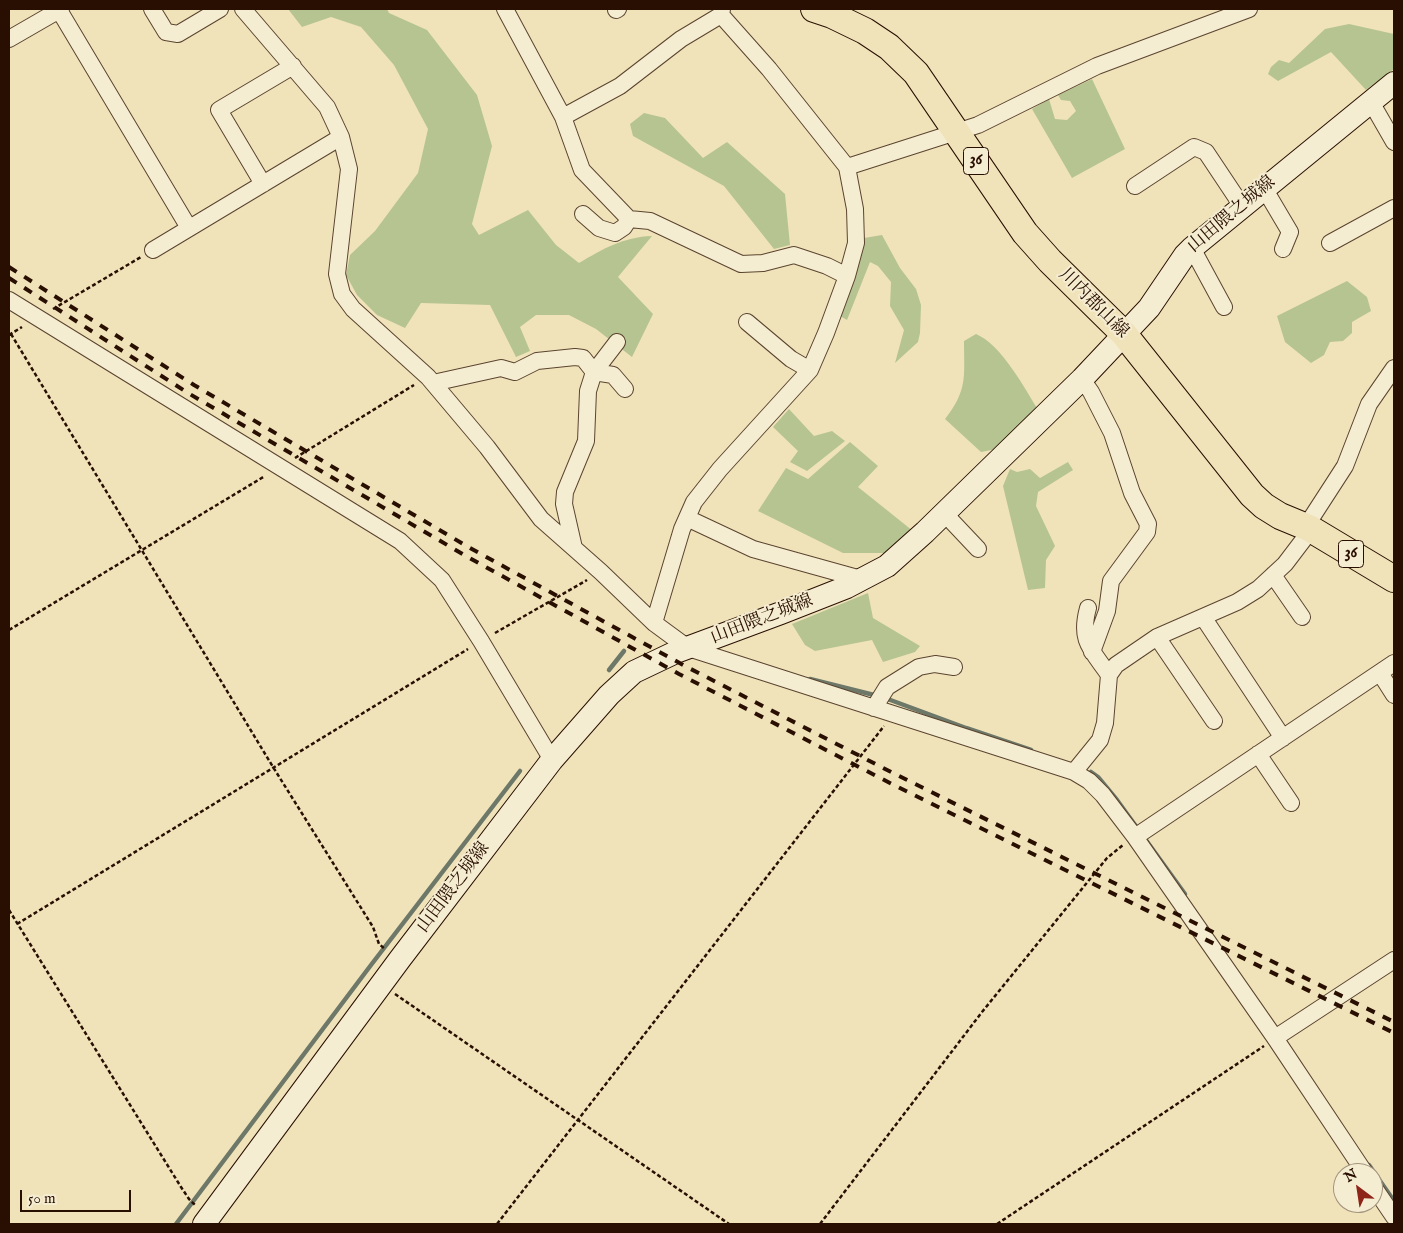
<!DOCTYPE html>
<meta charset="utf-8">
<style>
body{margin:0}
#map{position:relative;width:1403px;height:1233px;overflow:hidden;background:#f0e3ba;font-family:"IM FELL English",serif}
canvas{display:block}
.frame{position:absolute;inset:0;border:10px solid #290f01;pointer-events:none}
.north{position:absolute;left:1333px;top:1163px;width:50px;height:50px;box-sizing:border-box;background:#f5edd2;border:1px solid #a3947e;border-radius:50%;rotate:329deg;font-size:14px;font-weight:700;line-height:20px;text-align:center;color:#290f01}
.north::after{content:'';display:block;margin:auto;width:18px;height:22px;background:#8f2418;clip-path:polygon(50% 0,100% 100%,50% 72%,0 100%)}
.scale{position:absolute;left:20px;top:1190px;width:111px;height:22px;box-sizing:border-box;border:2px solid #290f01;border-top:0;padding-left:6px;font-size:15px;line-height:18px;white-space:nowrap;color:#290f01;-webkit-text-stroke:4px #f5edd2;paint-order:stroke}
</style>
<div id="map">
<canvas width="1403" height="1233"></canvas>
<div class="frame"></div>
<div class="north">N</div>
<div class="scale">50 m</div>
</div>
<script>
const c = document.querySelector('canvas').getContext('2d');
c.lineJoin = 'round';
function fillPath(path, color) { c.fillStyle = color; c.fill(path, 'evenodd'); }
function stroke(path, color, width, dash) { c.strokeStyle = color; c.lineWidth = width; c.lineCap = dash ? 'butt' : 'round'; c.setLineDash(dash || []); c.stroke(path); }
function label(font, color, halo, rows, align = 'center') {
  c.font = font + ' "IM FELL English","Noto Serif JP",serif'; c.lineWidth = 4; c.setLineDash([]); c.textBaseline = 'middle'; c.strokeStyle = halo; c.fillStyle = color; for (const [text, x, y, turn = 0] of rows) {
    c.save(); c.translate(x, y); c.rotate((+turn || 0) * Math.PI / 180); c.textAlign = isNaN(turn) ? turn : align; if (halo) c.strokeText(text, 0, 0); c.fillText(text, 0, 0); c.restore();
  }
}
const green = new Path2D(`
 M288 9H387L389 13 427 30 477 95 492 146 472 224 479 235 528 210 556 245 579 263C603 249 623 237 652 236L618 277 653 314 632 357 596 329 569 315H536L520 327 530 351 516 357 490 305 421 303 405 328 377 315 357 295 346 275 350 255 375 231 418 173 428 129 394 65 361 27 331 17 302 27Z
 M1349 24 1394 34V69L1366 90 1331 52 1278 81 1268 74 1271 67 1279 60 1289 63 1325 29Z
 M1092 79 1125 149 1072 178 1032 109 1049 99 1055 119 1067 120 1076 111 1070 101 1061 100 1058 95Z
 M644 113 665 118 703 158 727 142 785 194 790 245 774 249 724 186 633 136 630 124Z
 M882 235 900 268 916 289 921 305 920 333 918 342 895 363 904 330 890 306 891 282 878 266 870 262 847 320 840 316 864 238Z
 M1347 281 1367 297 1371 311 1352 322V333L1343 341 1330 342 1324 355 1311 363 1285 342 1277 316Z
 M976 334C1002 345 1025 389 1040 413L1002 448 981 452 945 419C968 390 964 376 964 341Z
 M789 409 814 436 832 431 845 441 807 471 790 462 798 451 773 427Z
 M850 442 878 466 858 487 913 531 887 553H843L758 511 786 468 808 479Z
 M1068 462 1073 470 1038 492 1036 506 1055 546 1046 560 1045 588 1028 590 1003 486 1010 469 1017 472 1030 469 1040 478Z
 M868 593 873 618 920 646 915 652 883 662 872 640 815 651 805 645 792 624Z`);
const stream = new Path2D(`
 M609 670 624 651
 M810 679 878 696
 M885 698 966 728 1031 750
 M1091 772 1098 777 1117 800 1185 894
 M1369 1165 1394 1201
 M176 1224 371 965 520 771`);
const path = new Path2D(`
 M53 309 141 257
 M11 334 273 767 373 927 379 944 385 949
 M9 335 22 327
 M295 458 414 385
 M9 630 265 476
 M495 633 587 580
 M9 910 181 1187 189 1199 196 1206
 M17 924 468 649
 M395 994 729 1224
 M497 1224 884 726
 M820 1224 982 1012 1107 858 1123 845
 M997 1224 1264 1046`);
const street = new Path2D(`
 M152 9 166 32 178 34 220 9
 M243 9 327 107 341 137 349 169 337 274 342 294 353 309 428 377 487 447 541 519 601 572 654 623 688 648 1074 772 1089 781 1103 795 1135 837 1275 1038 1365 1173
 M505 9 563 117 620 86 681 39 721 15
 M59 10 189 228
 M616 10 618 9
 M9 39 61 9
 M1371 102 1394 142
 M563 117 582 170 629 219 650 221 741 264 763 263 794 255 827 266 847 276
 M847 167 978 125 1097 66 1249 9
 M263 184 219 110 293 66
 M1135 186 1194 147 1206 152 1242 206
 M1264 188 1290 232 1283 249
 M583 214 599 228 615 233 624 227 629 219
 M1330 243 1394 208
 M1192 248 1224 307
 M153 250 341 137
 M9 300 400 541 442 580 481 641 552 760
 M747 322 791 359 810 370
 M1082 379 1091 392 1112 433 1132 493 1148 524 1147 532 1111 581 1107 611 1092 652
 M433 383 501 368 515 372 537 361 575 357 583 358 594 372 613 375 625 389
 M944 513 978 549
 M687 518 753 549 861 579
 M574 548 564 504 565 492 586 441 588 391 594 372 617 342
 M1273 575 1302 617
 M1088 608C1079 641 1091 649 1109 675
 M1203 617 1283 738
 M654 623 682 529 694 502 720 469 810 370 826 333 847 276 856 243 855 209 847 167 769 69 721 15 722 9
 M1157 637 1214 721
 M1380 673 1394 695
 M874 708 887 687 919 667 935 664 954 667
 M1258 754 1291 803
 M1074 772 1100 740 1105 723 1109 675 1116 665 1157 637 1237 602 1258 589 1285 564 1304 539 1312 517 1345 466 1369 404 1394 368
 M1135 837 1394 663
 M1275 1038 1394 960
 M1373 1186 1394 1217`);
const secondary = new Path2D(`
 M204 1224 400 959 552 760 609 695 634 672 676 652 781 613 847 587 887 566 925 532 1082 379 1149 308 1185 255 1192 248 1394 83`);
const primary = new Path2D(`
 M814 9 832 15 865 31 889 47 916 73 1025 233 1050 261 1124 334 1252 495 1264 506 1280 516 1309 528 1394 579`);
const rail = new Path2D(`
 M9 267 194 385 470 548 685 666 893 773 1394 1022
 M9 278 188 393 466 556 679 674 888 782 1394 1033`);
const shields = [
 [976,161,25],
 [1351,554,25]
];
const shieldNames = [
 ["36",976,161],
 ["36",1351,554]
];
const streetNames = [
 ["山田隈之城線",1232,215,-40],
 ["川内郡山線",1093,304,45],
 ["山田隈之城線",762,620,-21],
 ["山田隈之城線",454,888,-53]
];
fillPath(green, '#b6c492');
stroke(stream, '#6d7869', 4.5);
stroke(street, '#5b442f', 18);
stroke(secondary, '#290f01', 24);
stroke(primary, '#290f01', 28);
stroke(path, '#290f01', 2.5, [4, 2.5]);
stroke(street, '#f5edd2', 16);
stroke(secondary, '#f5edd2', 22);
stroke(primary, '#f0e3ba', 26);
stroke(rail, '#290f01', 4, [9, 9]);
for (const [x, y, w] of shields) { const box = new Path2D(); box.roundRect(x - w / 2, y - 13.5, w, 27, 4); c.fillStyle = '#f5edd2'; c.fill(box); stroke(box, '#290f01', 1); }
label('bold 16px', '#290f01', null, shieldNames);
label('18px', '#290f01', '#f5edd2', streetNames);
</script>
